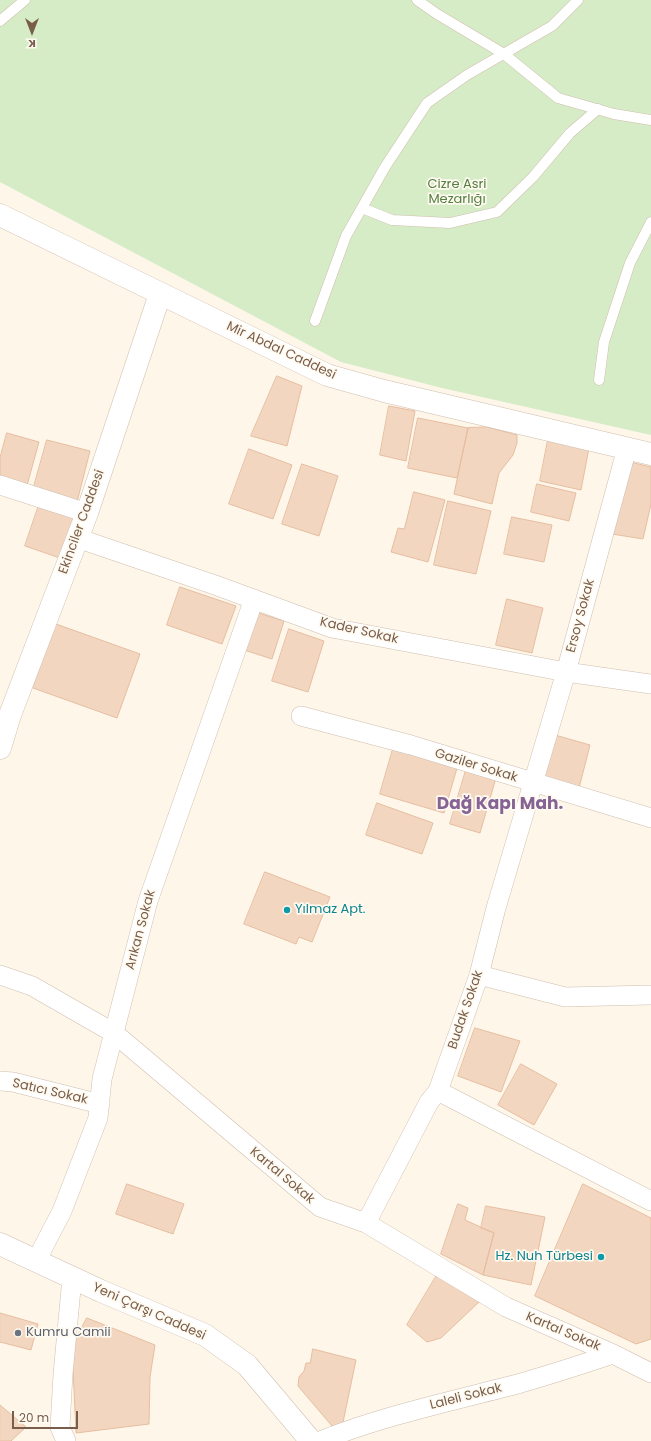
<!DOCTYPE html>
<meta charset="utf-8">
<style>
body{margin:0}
#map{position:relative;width:651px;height:1441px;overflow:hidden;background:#fdf6e9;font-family:Poppins,sans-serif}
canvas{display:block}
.north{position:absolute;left:12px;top:12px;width:40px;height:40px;-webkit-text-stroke:3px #fffaf0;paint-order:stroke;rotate:180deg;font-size:11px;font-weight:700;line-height:16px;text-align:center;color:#795d4b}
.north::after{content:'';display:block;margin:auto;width:14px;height:18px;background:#795d4b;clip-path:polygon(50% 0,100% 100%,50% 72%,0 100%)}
.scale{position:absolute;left:12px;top:1411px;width:66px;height:18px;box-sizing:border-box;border:2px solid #795d4b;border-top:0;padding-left:5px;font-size:12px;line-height:14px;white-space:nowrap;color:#795d4b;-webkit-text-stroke:3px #fffaf0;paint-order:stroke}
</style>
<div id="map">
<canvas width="651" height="1441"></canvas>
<div class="north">K</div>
<div class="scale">20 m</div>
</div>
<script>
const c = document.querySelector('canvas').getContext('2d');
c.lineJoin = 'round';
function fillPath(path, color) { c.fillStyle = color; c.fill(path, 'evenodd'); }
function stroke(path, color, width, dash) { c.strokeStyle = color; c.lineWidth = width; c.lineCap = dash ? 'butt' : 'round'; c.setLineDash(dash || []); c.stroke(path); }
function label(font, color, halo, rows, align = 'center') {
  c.font = font + ' Poppins,sans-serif'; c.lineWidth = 3.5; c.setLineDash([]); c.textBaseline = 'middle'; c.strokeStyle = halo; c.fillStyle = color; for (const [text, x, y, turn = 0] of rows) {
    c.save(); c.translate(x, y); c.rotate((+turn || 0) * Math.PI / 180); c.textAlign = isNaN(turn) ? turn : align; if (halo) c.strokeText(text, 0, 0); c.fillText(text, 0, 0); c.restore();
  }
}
const green = new Path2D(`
 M0 0H651V435L442 388 341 362 0 182Z`);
const building = new Path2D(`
 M277 376 302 386 287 446 251 436Z
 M389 406 415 411 406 461 380 455Z
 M418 418 468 428 457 478 408 468Z
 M487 427 517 435V443L513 455 499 473 492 504 454 494 468 428Z
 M7 433 39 442 26 489 0 482V458Z
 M47 440 90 451 77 502 33 490Z
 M548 440 589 448 581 490 540 481Z
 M249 449 292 465 273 519 229 504Z
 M630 462 651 467V504L643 539 612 534Z
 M302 464 338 476 319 536 282 524Z
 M537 484 576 493 569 521 531 512Z
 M414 492 445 500 428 562 391 552 398 528 404 529Z
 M448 501 491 511 476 574 434 565Z
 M39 505 74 517 60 558 25 546Z
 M512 517 552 525 544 562 504 554Z
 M180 587 236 606 222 644 167 625Z
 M507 599 543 608 532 653 496 645Z
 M255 612 284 621 272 659 244 650Z
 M56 624 140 654 117 718 33 688Z
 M289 629 324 641 308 692 272 681Z
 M555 735 590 745 578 792 544 780Z
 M393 749 457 768 444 813 380 794Z
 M466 770 496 778 480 833 450 824Z
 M377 803 433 823 422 854 366 835Z
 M265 872 330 897 312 942 299 937 296 944 244 924Z
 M475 1028 520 1041 501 1092 458 1076Z
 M521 1064 557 1084 534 1125 498 1105Z
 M127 1184 184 1204 173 1234 116 1214Z
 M583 1184 651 1218V1339L636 1344 535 1296Z
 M458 1204 468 1208 465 1220 494 1233 483 1275 441 1254Z
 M486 1206 545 1217 531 1285 483 1275 494 1233 481 1228Z
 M437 1275 479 1302 441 1338 427 1342 407 1325Z
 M0 1313 38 1324 31 1350 0 1342Z
 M87 1318 155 1345 150 1377 149 1424 76 1433 72 1346Z
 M313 1349 356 1360 342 1427 332 1426 298 1386 299 1377 304 1371 306 1363H310Z
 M0 1405 26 1427 11 1441H0Z`);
const service = new Path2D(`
 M417 0 437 14 504 54 558 98 614 114 651 120
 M0 21 25 0
 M362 208 392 220 450 223 497 212 533 177 570 133 598 109
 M315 321 346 236 385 167 427 103 467 75 552 26 578 0
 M599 380 604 342 630 263 651 222`);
const minor = new Path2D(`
 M0 485 87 513
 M77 538 215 585 332 628 566 672 651 684
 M301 716 411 745 651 818
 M0 975 32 986 114 1033 320 1207 366 1223 506 1307 613 1354 651 1373
 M479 975 565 997 651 995
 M0 1081 13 1082 100 1104
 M438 1091 651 1201
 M366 1223 429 1102 438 1091 479 975 496 908 566 672 627 448
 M36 1261 62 1211 98 1118 102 1079 148 901 254 599
 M66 1441 60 1427 63 1374 72 1278
 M320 1441C385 1415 453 1401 521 1383 552 1374 583 1364 613 1354`);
const tertiary = new Path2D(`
 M0 215 327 375 384 391 651 454
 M0 748 10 715 87 513 160 294
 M0 1244 101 1291 205 1335 247 1365 311 1441`);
const markers = [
 [287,910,4,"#0f9aa8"],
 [601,1257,4,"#0f9aa8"],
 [18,1333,4,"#6b7280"]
];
const parkNames = [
 ["Cizre Asri",457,185],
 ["Mezarlığı",457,200]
];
const streetNames = [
 ["Mir Abdal Caddesi",281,351,25],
 ["Ekinciler Caddesi",82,522,-70],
 ["Ersoy Sokak",581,616,-75],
 ["Kader Sokak",359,631,13],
 ["Gaziler Sokak",476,766,17],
 ["Arıkan Sokak",141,930,-75],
 ["Budak Sokak",466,1010,-71],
 ["Satıcı Sokak",50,1092,13],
 ["Kartal Sokak",282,1176,40],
 ["Yeni Çarşı Caddesi",149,1312,24],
 ["Kartal Sokak",563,1332,23],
 ["Laleli Sokak",466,1397,-14]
];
const cultureNames = [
 ["Yılmaz Apt.",295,910],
 ["Hz. Nuh Türbesi",593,1257,"right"]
];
const worshipNames = [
 ["Kumru Camii",26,1333]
];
const districtNames = [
 ["Dağ Kapı Mah.",500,805]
];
fillPath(green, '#d5ecc7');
fillPath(building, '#f3d6c0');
stroke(building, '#e6bda0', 1);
stroke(service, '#d0beae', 11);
stroke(minor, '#d0beae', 20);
stroke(tertiary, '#d0beae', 23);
stroke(service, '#fff', 10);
stroke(minor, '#fff', 19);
stroke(tertiary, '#fff', 22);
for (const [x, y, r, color] of markers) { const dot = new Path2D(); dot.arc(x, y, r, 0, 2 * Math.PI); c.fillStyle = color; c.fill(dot); stroke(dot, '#fffaf0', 1.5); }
label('13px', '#537f42', '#fffaf0', parkNames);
label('13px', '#795d4b', '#fffaf0', streetNames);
label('13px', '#0d838f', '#fffaf0', cultureNames, 'left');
label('13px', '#5b616d', '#fffaf0', worshipNames, 'left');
label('bold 17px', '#856495', '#fffaf0', districtNames);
</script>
